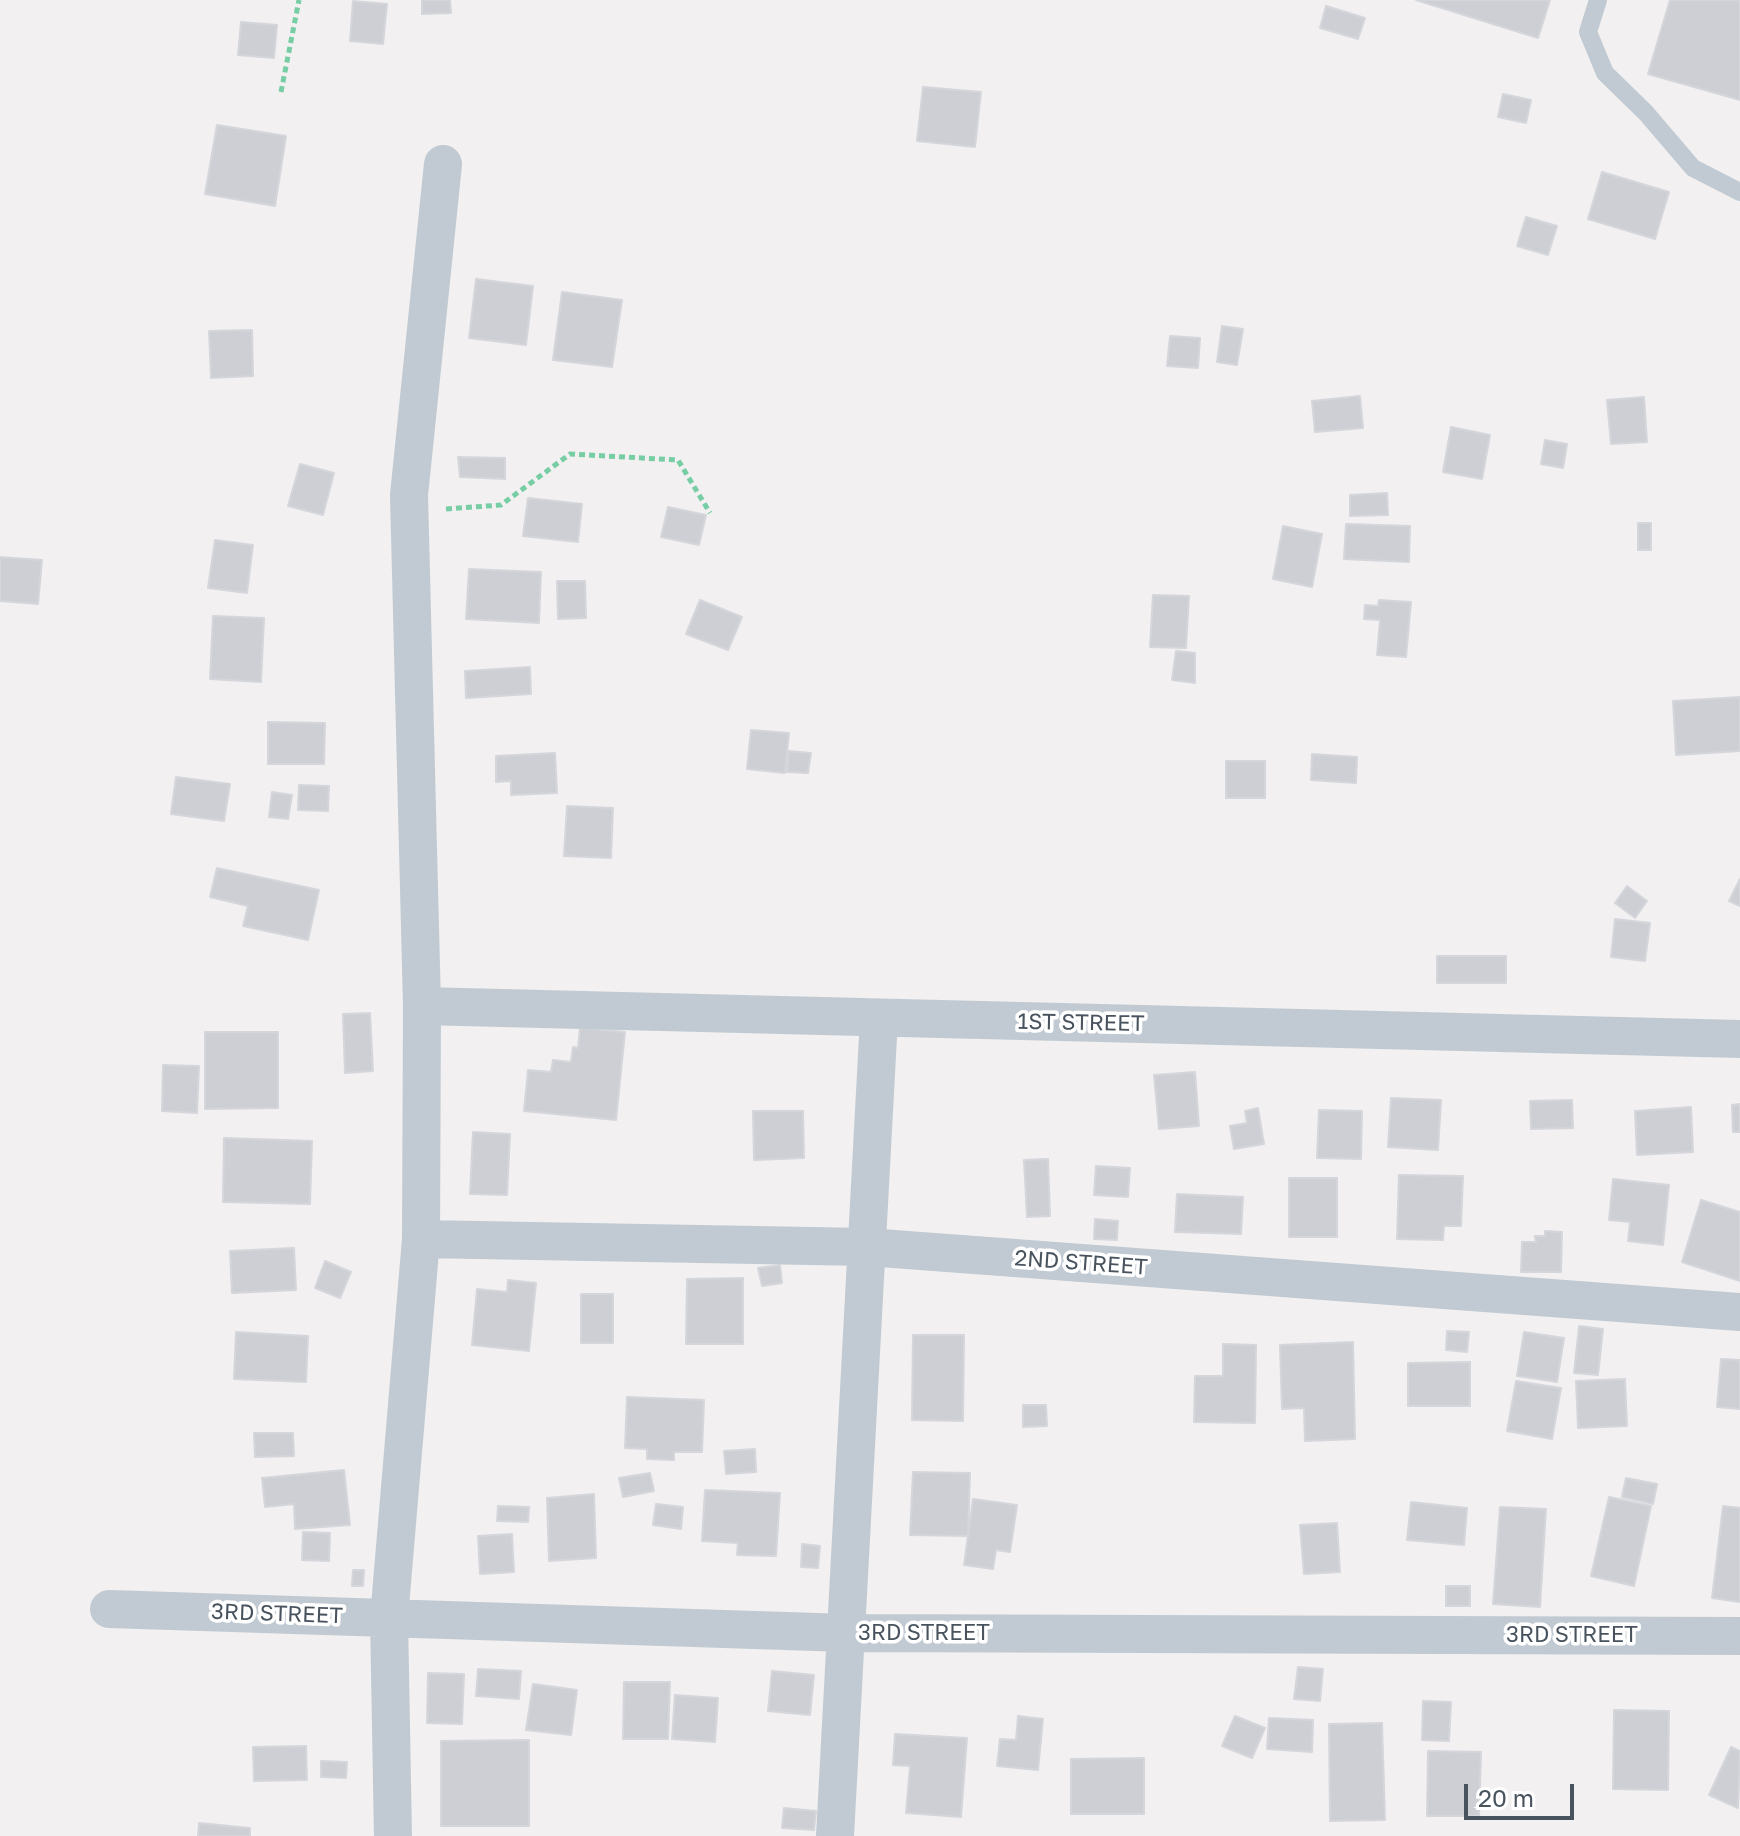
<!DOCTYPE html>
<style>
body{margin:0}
#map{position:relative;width:1740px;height:1836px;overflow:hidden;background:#f2f0f0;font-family:"Golos Text",sans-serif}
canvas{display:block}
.scale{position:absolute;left:1464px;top:1784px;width:110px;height:36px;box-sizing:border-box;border:4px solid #48535e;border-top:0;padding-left:10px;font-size:24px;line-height:28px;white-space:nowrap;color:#48535e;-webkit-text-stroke:6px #fff;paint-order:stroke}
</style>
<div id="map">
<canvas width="1740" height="1836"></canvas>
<div class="scale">20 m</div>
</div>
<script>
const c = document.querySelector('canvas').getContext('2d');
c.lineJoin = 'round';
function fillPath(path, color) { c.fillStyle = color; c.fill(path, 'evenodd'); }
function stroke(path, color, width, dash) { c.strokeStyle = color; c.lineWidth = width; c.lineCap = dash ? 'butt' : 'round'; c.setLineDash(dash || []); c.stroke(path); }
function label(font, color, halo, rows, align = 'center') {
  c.font = font + ' "Golos Text",sans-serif'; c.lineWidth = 7; c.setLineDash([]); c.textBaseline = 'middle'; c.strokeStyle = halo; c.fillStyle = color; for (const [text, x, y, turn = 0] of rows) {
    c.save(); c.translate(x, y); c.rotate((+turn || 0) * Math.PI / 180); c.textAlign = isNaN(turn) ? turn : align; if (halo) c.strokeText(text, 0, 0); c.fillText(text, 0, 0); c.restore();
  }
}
const building = new Path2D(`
 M422 0H450L451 13 422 14Z
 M1416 0H1550L1538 38Z
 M1670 0H1740V100L1648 74Z
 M353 1 387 4 383 44 350 41Z
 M1326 6 1365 18 1358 39 1320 28Z
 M241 22 277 25 274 58 238 55Z
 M923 87 981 92 975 147 917 141Z
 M1503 94 1531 100 1526 123 1498 117Z
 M217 125 286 136 275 206 205 194Z
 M1602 172 1669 192 1655 239 1588 219Z
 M1526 217 1557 226 1548 255 1517 246Z
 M476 279 533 286 526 345 469 338Z
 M562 292 622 300 612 367 553 360Z
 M1222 326 1243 329 1237 365 1217 362Z
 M252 330 253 376 211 378 209 331Z
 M1170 336 1200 338 1198 368 1167 366Z
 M1360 396 1363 428 1315 432 1312 401Z
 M1644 397 1647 442 1611 444 1607 400Z
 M1451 427 1490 435 1482 479 1443 472Z
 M1545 440 1567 444 1563 468 1541 464Z
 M458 457 505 458V479L460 477Z
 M300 464 334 473 323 515 288 506Z
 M1387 493 1388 515 1350 516V495Z
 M528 498 582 504 578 542 523 536Z
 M668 507 706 515 699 545 661 537Z
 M1638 523H1651V550H1638Z
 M1346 524 1410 526 1409 562 1344 559Z
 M1283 526 1322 534 1312 587 1273 579Z
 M215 540 253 545 247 593 208 588Z
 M0 557 42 560 38 604 0 601Z
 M469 569 541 572 539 623 466 619Z
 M557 581H585L586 618 558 619Z
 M1153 595 1189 596 1186 648 1150 647Z
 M700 600 742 617 728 650 686 634Z
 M1379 600 1411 602 1406 657 1377 655 1380 620 1364 619 1365 605 1378 606Z
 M213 616 264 618 261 682 210 679Z
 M1176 651 1195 653V683L1172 680Z
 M530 667 531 694 466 698 465 671Z
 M1740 697V751L1676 755 1673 701Z
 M268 722 325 723 324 764H268Z
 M751 730 789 733 785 773 747 769Z
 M789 751 811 753 808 773 787 772Z
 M555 753 557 793 511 795V781L496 782V756Z
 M1312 754 1357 757 1356 783 1311 780Z
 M1226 761H1265V798H1226Z
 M176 777 230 784 224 821 171 814Z
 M299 785 329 786 328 811 298 810Z
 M272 792 292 795 288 819 269 817Z
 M567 806 613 808 611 858 564 856Z
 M217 868 319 890 308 940 243 926 248 906 210 897Z
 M1740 879V906L1729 901Z
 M1627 886 1647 901 1635 918 1615 903Z
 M1615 919 1650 923 1645 961 1611 957Z
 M1437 956H1506V983H1437Z
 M370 1013 373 1071 345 1073 343 1014Z
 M580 1028 625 1032 616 1120 524 1111 528 1070 551 1072 553 1060 571 1062 573 1047 578 1048Z
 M205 1032H278V1108L205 1109Z
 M163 1065 199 1066 197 1113 162 1111Z
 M1195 1072 1199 1126 1159 1129 1154 1075Z
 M1391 1098 1441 1100 1438 1150 1388 1147Z
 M1572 1100 1573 1128 1531 1129 1530 1101Z
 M1740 1104V1132H1733L1732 1105Z
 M1691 1107 1693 1152 1637 1155 1635 1111Z
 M1258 1108 1264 1144 1234 1149 1230 1126 1247 1123 1245 1111Z
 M1319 1110 1362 1111 1361 1159 1317 1158Z
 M753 1111H803L804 1158 754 1160Z
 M473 1132 510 1134 507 1195 470 1194Z
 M224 1138 312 1141 310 1204 223 1202Z
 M1048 1159 1050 1216 1027 1217 1024 1160Z
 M1096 1166 1130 1168 1128 1197 1094 1195Z
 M1399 1175 1463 1176 1461 1226H1444L1443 1240 1397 1239Z
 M1289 1178H1337V1237H1289Z
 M1613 1179 1669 1185 1663 1245 1628 1241 1630 1222 1609 1220Z
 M1177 1194 1243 1197 1241 1234 1175 1232Z
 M1701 1200 1740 1212V1281L1682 1262Z
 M1095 1219 1118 1221 1117 1240 1094 1239Z
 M1545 1231 1562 1232 1561 1272H1521L1522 1242H1536L1535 1236H1545Z
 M294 1248 296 1290 232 1293 230 1251Z
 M325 1261 351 1272 340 1298 315 1288Z
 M780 1265 782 1283 762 1286 758 1268Z
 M743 1278V1344H686L687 1279Z
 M508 1280 536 1283 529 1351 472 1345 477 1289 507 1292Z
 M581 1294H613V1343H581Z
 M1579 1326 1603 1329 1598 1375 1574 1373Z
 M1447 1331 1469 1332 1467 1352 1446 1350Z
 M236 1332 308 1336 306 1382 234 1379Z
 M1524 1332 1564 1338 1557 1382 1517 1376Z
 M913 1335H964L963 1421 912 1420Z
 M1353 1342 1355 1439 1305 1441 1304 1408 1282 1409 1280 1345Z
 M1223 1344 1256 1345 1255 1423 1194 1422 1195 1376H1223Z
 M1721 1359 1740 1360V1409L1717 1407Z
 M1470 1362V1406H1408V1363Z
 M1625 1379 1627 1426 1578 1428 1576 1381Z
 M1516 1381 1561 1388 1552 1439 1507 1431Z
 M627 1397 704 1400 702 1452H674V1460L647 1459V1449L625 1448Z
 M1023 1405H1046L1047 1426 1023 1427Z
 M254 1433H293L294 1456 255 1457Z
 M755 1449 756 1472 726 1474 724 1451Z
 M344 1470 350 1525 295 1529 294 1504 265 1507 262 1478Z
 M913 1472 970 1473 968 1536 910 1535Z
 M650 1473 654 1491 623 1497 619 1478Z
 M1626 1478 1657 1484 1653 1504 1622 1497Z
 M705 1490 780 1493 776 1556 737 1555 738 1543 702 1541Z
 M594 1494 596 1558 549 1561 547 1498Z
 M1609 1497 1651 1506 1634 1586 1591 1576Z
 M973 1499 1017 1505 1010 1552 996 1550 993 1569 964 1565Z
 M1411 1502 1467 1508 1464 1545 1407 1540Z
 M656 1504 683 1507 681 1529 653 1525Z
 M498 1506 529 1507 528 1522 497 1521Z
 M1723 1506 1740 1508V1602L1712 1598Z
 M1500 1507 1546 1509 1540 1607 1493 1604Z
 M1337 1523 1340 1572 1304 1574 1300 1525Z
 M303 1532 330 1533 329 1561 302 1560Z
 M512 1534 514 1572 480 1574 478 1536Z
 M802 1544 820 1546 818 1568 801 1567Z
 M353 1570H364L363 1586H352Z
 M1446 1586H1470V1606H1446Z
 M1298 1667 1323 1669 1320 1701 1294 1699Z
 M478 1669 521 1671 519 1699 476 1696Z
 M772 1671 814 1675 810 1715 768 1711Z
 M428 1673 464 1674 462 1724 427 1723Z
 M624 1682H670L668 1739H623Z
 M533 1684 577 1690 571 1735 526 1730Z
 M675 1695 718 1698 715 1742 672 1739Z
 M1423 1701 1451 1702 1449 1741 1422 1740Z
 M1614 1710 1669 1711 1668 1790 1613 1789Z
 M1018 1716 1043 1719 1038 1770 997 1766 1000 1739 1016 1740Z
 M1235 1716 1265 1728 1252 1758 1222 1746Z
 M1269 1718 1313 1720 1312 1752 1267 1749Z
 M1382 1723 1385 1820 1330 1821 1329 1724Z
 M895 1734 967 1738 961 1817 906 1813 910 1766 893 1765Z
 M529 1740V1826H441V1741Z
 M306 1746 307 1780 254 1781 253 1747Z
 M1731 1747 1740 1751 1738 1808 1709 1795Z
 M1428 1751 1481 1752 1479 1816H1427Z
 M1144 1758V1814H1071V1759Z
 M321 1761 347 1762 346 1778 321 1777Z
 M784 1808 816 1811 814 1830 782 1828Z
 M199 1823 250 1828V1836H198Z`);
const path = new Path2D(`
 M281 92 299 0
 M446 509 501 505 570 454 678 460 710 513`);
const lane = new Path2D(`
 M1598 0 1588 32 1605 73 1646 113 1693 168 1740 192`);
const street = new Path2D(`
 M422 1006 1740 1039
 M421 1239 867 1247 1740 1312
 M109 1609 847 1633 1740 1636
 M393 1836 389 1618 421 1239 422 1006 409 495 443 164
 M835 1836 879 1018`);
const streetNames = [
 ["1ST STREET",1081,1023,1],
 ["2ND STREET",1081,1263,4],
 ["3RD STREET",277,1614,2],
 ["3RD STREET",924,1633],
 ["3RD STREET",1572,1635]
];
fillPath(building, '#cdcfd5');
stroke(building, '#d4d6db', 2);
stroke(path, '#77cea4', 5, [6, 4]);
stroke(lane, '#c1cad2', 18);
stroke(street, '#c1cad2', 38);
label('22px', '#48535e', '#fff', streetNames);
</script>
